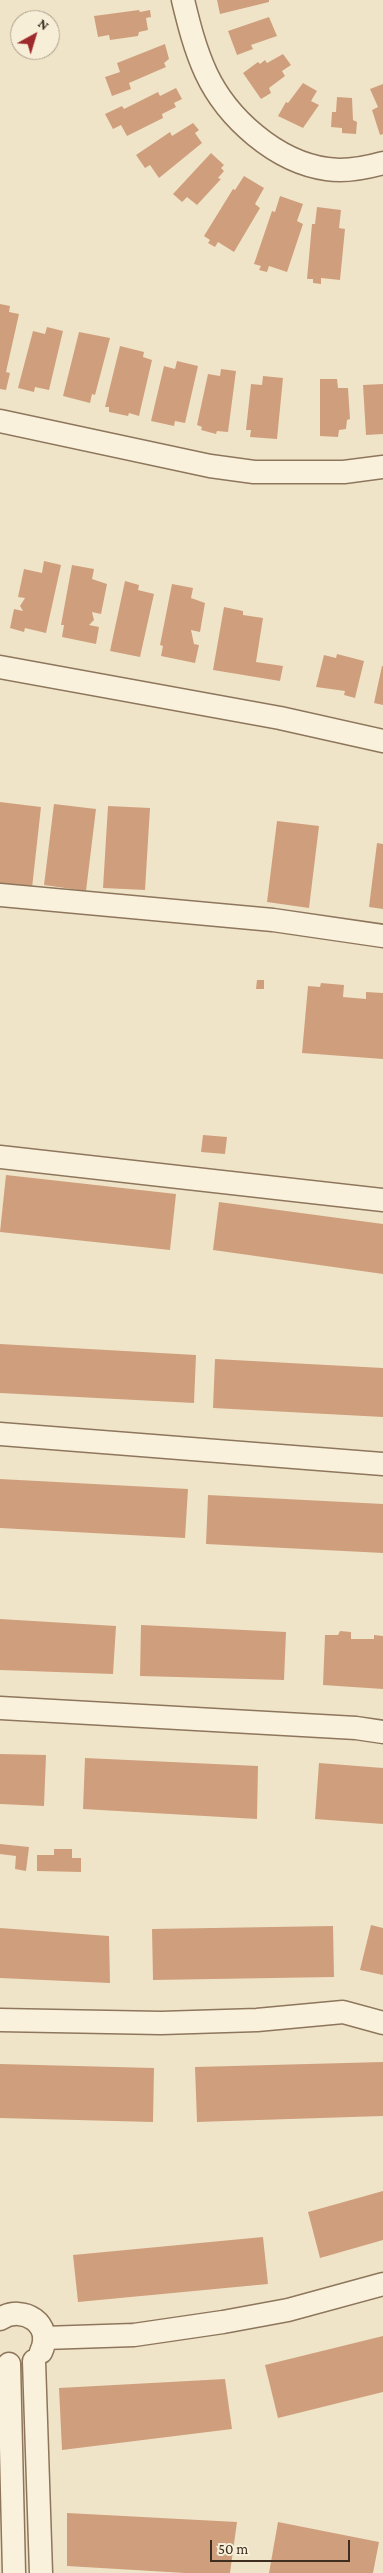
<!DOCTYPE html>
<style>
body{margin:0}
#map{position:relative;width:383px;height:2573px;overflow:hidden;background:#f0e4c8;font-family:"Crimson Pro",serif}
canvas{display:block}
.north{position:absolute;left:10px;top:10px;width:50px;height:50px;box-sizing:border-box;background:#f7eed8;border:1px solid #ada18e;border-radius:50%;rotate:39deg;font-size:14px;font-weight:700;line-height:20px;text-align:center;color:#3d2e20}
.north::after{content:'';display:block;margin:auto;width:18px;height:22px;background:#9e2a2b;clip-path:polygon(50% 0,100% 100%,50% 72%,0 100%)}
.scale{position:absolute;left:210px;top:2540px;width:140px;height:22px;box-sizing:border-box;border:2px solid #3d2e20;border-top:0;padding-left:6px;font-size:15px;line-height:18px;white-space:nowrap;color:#3d2e20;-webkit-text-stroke:4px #f7eed8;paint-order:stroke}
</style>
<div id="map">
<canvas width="383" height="2573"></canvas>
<div class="north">N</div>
<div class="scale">50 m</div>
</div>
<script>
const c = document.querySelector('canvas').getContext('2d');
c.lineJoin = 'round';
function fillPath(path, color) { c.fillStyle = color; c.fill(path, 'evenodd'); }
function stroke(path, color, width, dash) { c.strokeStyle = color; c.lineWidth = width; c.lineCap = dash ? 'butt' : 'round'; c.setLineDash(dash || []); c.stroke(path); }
const building = new Path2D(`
 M217 0H269V2L220 14Z
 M139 10 140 12 150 10 151 17 146 18 148 30 139 32 138 36 110 40 109 35 98 37 94 16Z
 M269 17 277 36 251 45 253 49 237 55 228 31Z
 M165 44 169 59 164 63 166 67 129 83 131 89 112 96 105 77 120 72 117 63Z
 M283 54 291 65 282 71 285 76 269 88 271 93 261 99 243 73 258 62 260 64 265 60 267 63Z
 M303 83 317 91 311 101 319 105 303 128 278 116 286 102 288 103Z
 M383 84V134L380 135 372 110 378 107 370 89Z
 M176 88 182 99 174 103 176 107 162 114 163 118 127 136 121 125 113 129 105 114 122 106 124 109 158 92 160 96Z
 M337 97 352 98 353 120 357 122 356 134 342 133V128L331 127 332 112H336Z
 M193 123 199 130 195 133 202 143 159 178 150 165 145 168 136 155 170 132 172 136Z
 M211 153 224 165 221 168 224 171 218 178 221 179 197 205 187 197 182 202 173 194Z
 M244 176 264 188 255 204 260 208 234 252 218 242 215 247 208 243 210 240 204 236 233 189 235 190Z
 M280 196 303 204 297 221 303 224 287 272 269 266 267 272 259 270 261 266 254 264 272 211 275 212Z
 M317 207 341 210 339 228 345 229 340 280 321 278V284L313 283V279H307L312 224H315Z
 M0 304 10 306 9 312 19 314 6 372 10 373 6 390 0 389Z
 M47 327 63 331 49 390 35 387 34 392 18 388 33 331 45 334Z
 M79 332 110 338 95 395 92 394 90 403 63 396Z
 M120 346 144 352 143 357 152 360 139 416 129 413 128 416 109 412V407H105Z
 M177 361 198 366 185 423 175 421 174 426 151 421 164 366 175 369Z
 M221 369 236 371 228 432 217 431 216 434 201 430 202 427 197 425 208 374 220 376Z
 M263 376 283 378 277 439 250 437 251 430H246L251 384 262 385Z
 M320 379H337L338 388H348L350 419 347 420 346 429 339 430 338 437 320 436Z
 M383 384V434L366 435 363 385Z
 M44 561 61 565 46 633 25 628 24 632 10 628 14 609 23 611 20 606 25 598 18 597 24 569 42 573Z
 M72 565 94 569 92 579 107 584 101 614 92 612 94 620 89 625 99 627 96 644 62 637 64 625H61Z
 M125 581 139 585 138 590 154 594 140 657 110 651Z
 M172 584 193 588 191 598 205 603 200 632 191 630 194 644 199 645 195 663 161 656 163 646 160 645Z
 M224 607 243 611V615L263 618 256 662 283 666 280 681 213 670Z
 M337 654 364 661 355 698 344 695 345 691 316 687 324 655 336 658Z
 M382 666H383V705L374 703Z
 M0 802 41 807 32 888 0 884Z
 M54 804 96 809 86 891 44 885Z
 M108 806 150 808 145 890 103 888Z
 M277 821 319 826 309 908 267 902Z
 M377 843 383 844V909L369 907Z
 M257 980H264V989H256Z
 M321 983 344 985 343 997 366 999V992L383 993V1059L302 1053 308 986 320 987Z
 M203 1135 227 1137 225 1154 201 1152Z
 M6 1175 176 1194 170 1250 0 1232Z
 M219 1202 383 1224V1274L213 1250Z
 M0 1344 196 1355 194 1403 0 1393Z
 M215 1359 383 1368V1417L213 1408Z
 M0 1479 188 1489 185 1538 0 1528Z
 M208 1495 383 1504V1553L206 1544Z
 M0 1619 116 1626 113 1674 0 1670Z
 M141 1625 286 1632 284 1680 140 1676Z
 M340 1631 351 1632V1639H374V1635L383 1636V1689L323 1685 325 1635H338Z
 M0 1754 46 1755 44 1806 0 1804Z
 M85 1758 258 1766 257 1819 83 1809Z
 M319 1763 383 1768V1824L315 1819Z
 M0 1844 29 1847 26 1871 15 1869 16 1856 0 1854Z
 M54 1849H72V1858H81V1872L37 1871V1855H54Z
 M371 1925 383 1928V1975L360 1970Z
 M333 1926 334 1977 153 1980 152 1929Z
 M0 1928 109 1936 110 1983 0 1978Z
 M383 2062V2116L197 2122 195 2067Z
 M0 2064 154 2068 153 2122 0 2118Z
 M383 2191V2240L320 2258 308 2212Z
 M263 2237 268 2284 78 2302 73 2255Z
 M383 2336V2392L278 2418 265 2365Z
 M225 2379 232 2429 62 2450 59 2388Z
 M67 2513 237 2522 230 2573H185L67 2566Z
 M278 2522 379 2542 373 2573H269Z`);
const minor = new Path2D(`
 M183 0C189 25 195 49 206 73 227 118 276 162 327 169 346 172 365 168 383 163
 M0 421 210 466 254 472H344L383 467
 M0 667 280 718 383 741
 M0 895 273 920 383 936
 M0 1157 383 1200
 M0 1434 383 1464
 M0 1708 356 1728 383 1732
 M0 2020 161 2023 257 2020 343 2012 383 2023
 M0 2319C23 2304 54 2324 41 2352
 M44 2338 134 2335 223 2322 288 2310 383 2284
 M34 2361 41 2573
 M9 2364 14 2573`);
fillPath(building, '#cf9f7d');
stroke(minor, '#8d765c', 25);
stroke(minor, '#faf1dc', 22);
</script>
